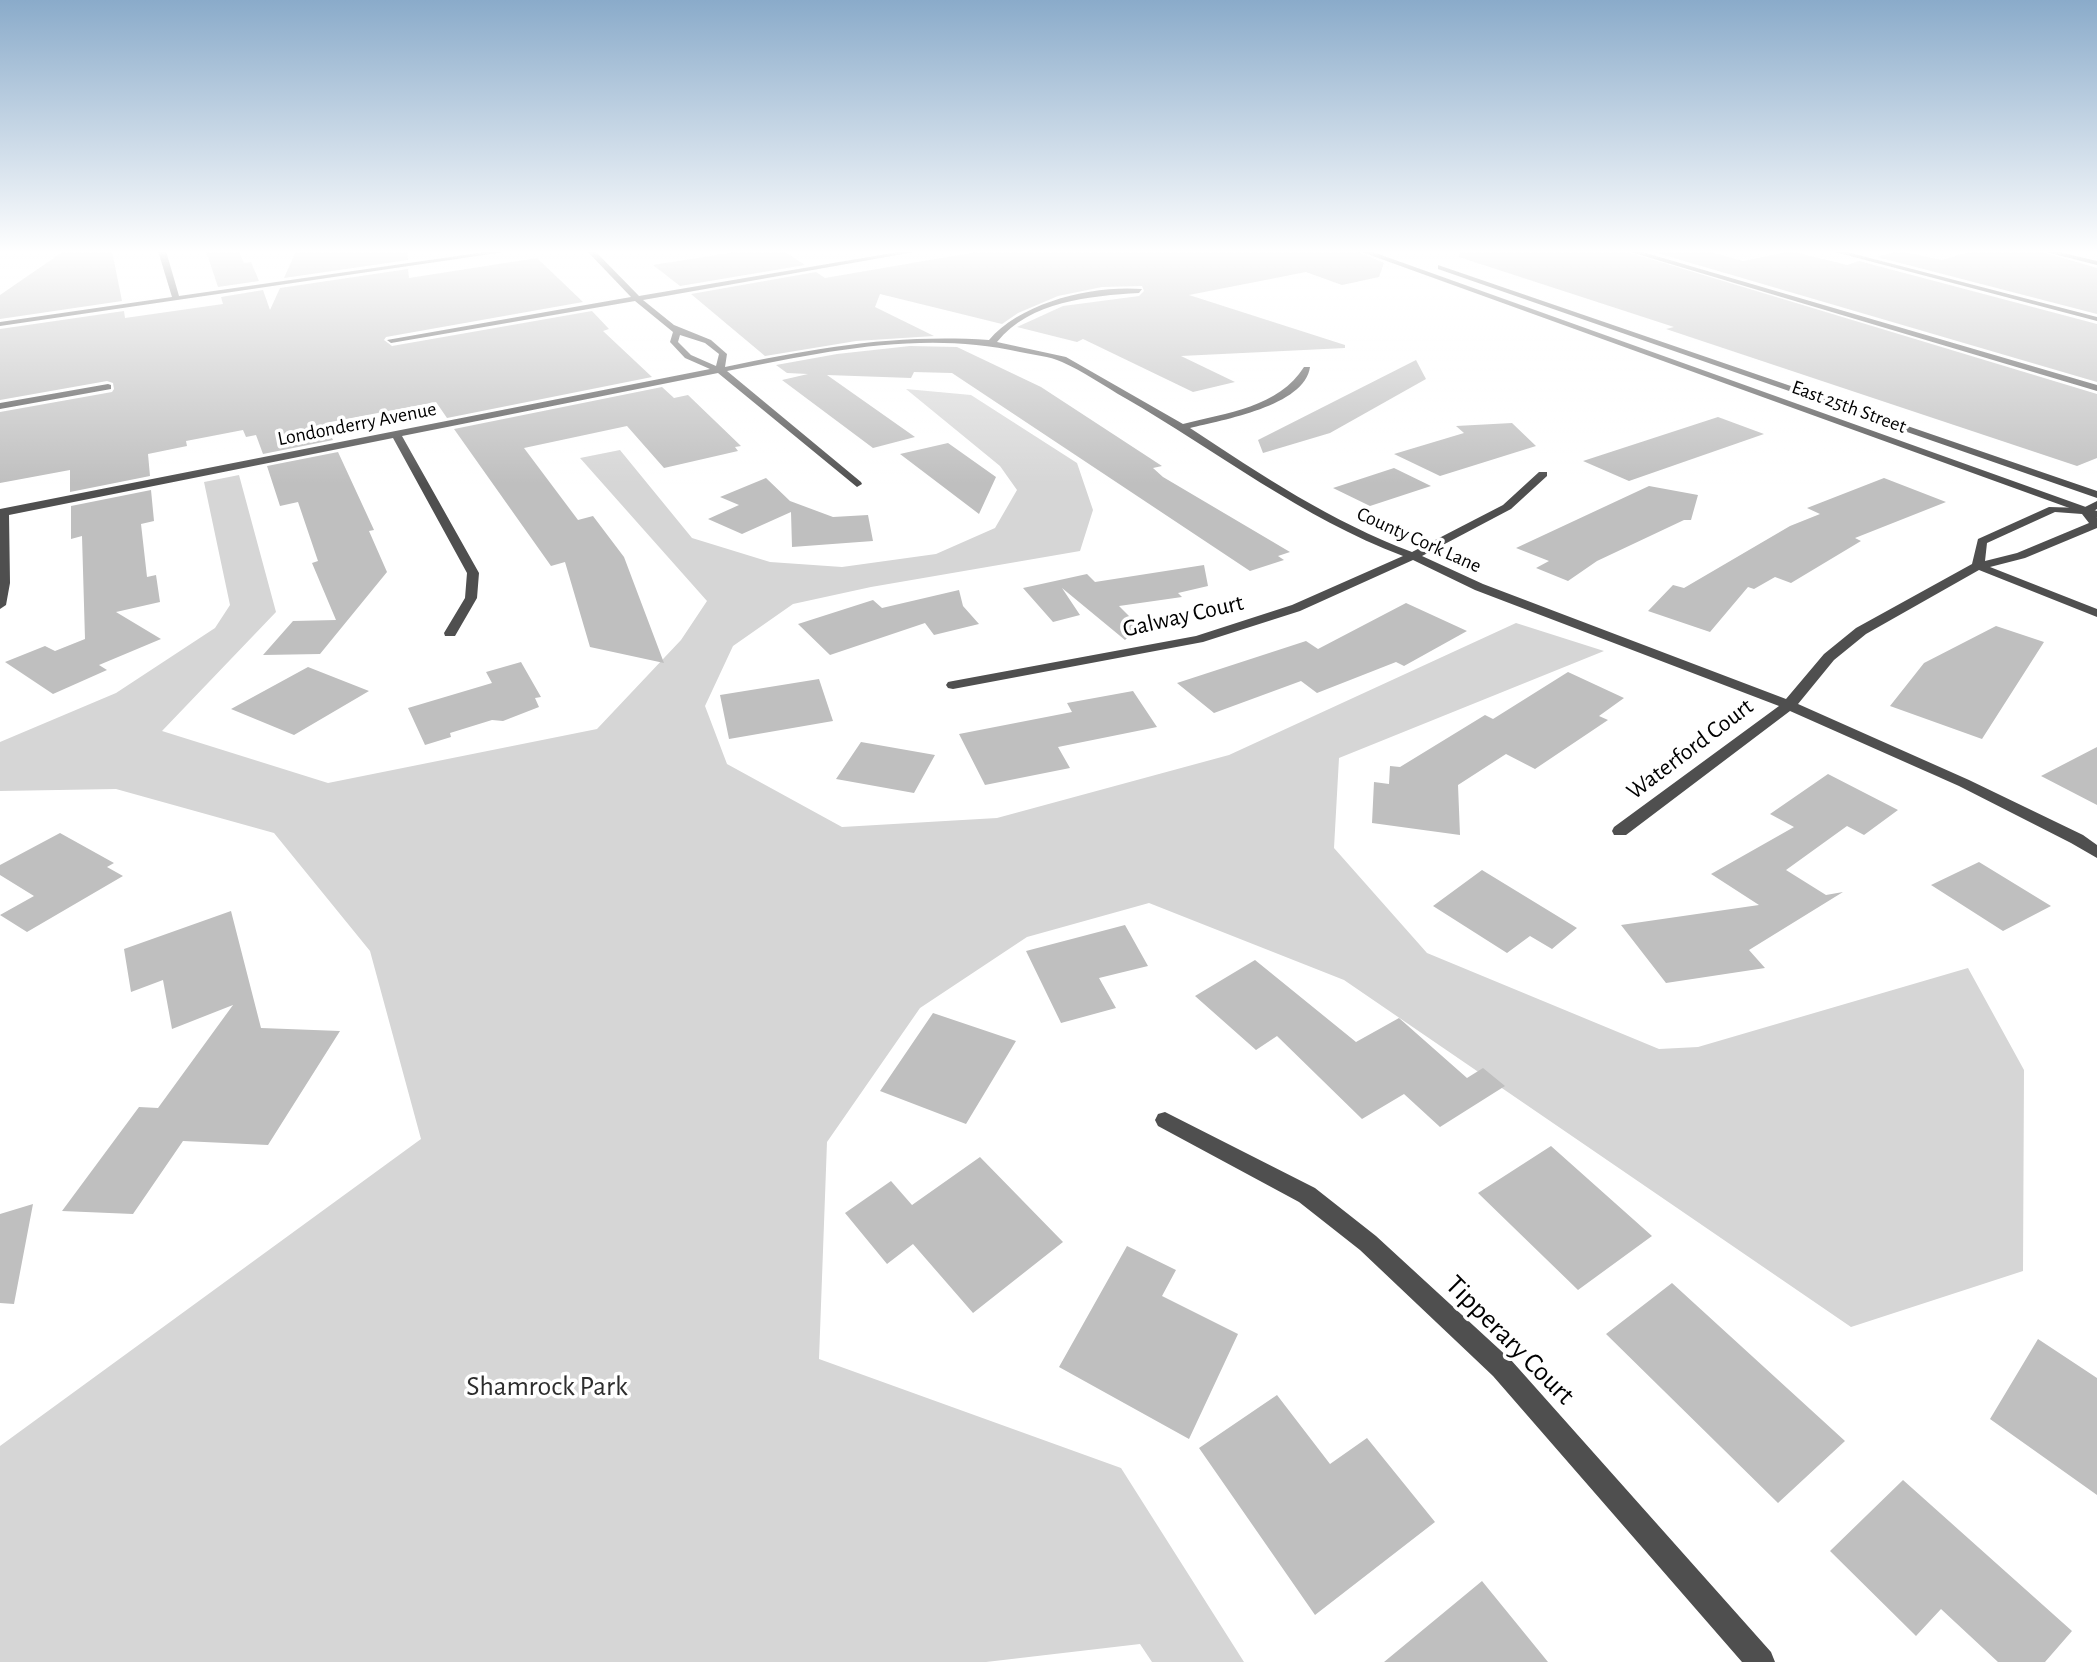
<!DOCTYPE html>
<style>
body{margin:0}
canvas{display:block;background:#fff}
</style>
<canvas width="2097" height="1662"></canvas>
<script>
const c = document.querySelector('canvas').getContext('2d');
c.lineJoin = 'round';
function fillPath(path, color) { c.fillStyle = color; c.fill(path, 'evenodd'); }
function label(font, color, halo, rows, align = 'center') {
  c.font = font + ' "Alegreya Sans",sans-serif'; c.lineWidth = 7; c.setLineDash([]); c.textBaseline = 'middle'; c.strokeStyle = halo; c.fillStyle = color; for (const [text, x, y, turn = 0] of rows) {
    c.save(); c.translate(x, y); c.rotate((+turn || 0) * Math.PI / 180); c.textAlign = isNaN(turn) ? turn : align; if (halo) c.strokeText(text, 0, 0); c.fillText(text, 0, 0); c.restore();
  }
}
const green = new Path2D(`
 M906 389 971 395 1077 463 1093 510 1080 551 871 587 793 604 733 646 705 706 727 764 842 827 997 818 1229 755 1516 623 1604 651 1339 758 1334 848 1427 953 1659 1049 1698 1047 1968 968 2024 1070 2023 1271 1851 1327 1344 980 1149 903 1027 937 920 1008 827 1142 819 1359 1121 1468 1244 1662H1152L1140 1644 986 1662H0V1446L421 1139 370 951 274 833 116 789 0 791V742L116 693 215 628 230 605 204 482 239 475 276 612 162 731 328 783 597 729 681 640 707 601 580 458 620 450 692 538 770 562 842 567 936 554 995 528 1017 490 1000 466Z`);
const building = new Path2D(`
 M64 251H112L122 301 0 319V295Z
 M206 251H239L244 263 251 262 259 281 218 287Z
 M296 251H407L408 260 284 278Z
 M741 251H784L805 265 680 286 653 265Z
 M982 251H1356L1384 263 1379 277 1342 285 1306 272 1189 295 1345 345V348L1181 356 1235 382 1193 392 1083 339 1077 342 1017 327 1063 306 1139 296 1144 291 1142 286 1102 287 1058 296 1018 313 1002 324 880 294 875 307 934 336 856 341 765 356 691 294 816 272 825 278Z
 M1460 251H1624L2097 394V458L2077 466 1666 329 1674 327 1459 257Z
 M1650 251H1707L1743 261 1791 251 1847 265 1859 261 2097 324V382Z
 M1899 251 1942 260 1973 251H2039L2097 268V314L1877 257Z
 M537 258 583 302 386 337 384 340 392 346 592 311 609 329 603 331 652 377 447 418 436 402 325 423 333 440 263 454 256 435 246 437 243 430 186 441 187 446 148 454 150 476 70 492V470L0 483V412L112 392 114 389 113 383 107 381 0 400V329L124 311 125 318 223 304 221 297 263 290 270 310 280 288 408 269 409 278Z
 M910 346 957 347 1041 387 1162 466 1153 468 1163 477 1290 552 1278 556 1284 560 1250 571 952 373 914 372 911 378 827 375 915 437 873 448 782 380 808 374 787 373 776 365 837 354Z
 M1416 360 1426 379 1330 433 1263 453 1258 440Z
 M662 387 674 398 688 395 741 446 735 447 738 451 664 468 627 426 524 448 578 520 593 516 624 557 664 663 590 647 565 562 551 566 454 429Z
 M1718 417 1764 434 1629 481 1583 461Z
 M1512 423 1536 446 1440 476 1394 454 1464 433 1456 426Z
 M948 443 996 477 979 514 900 454Z
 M338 452 374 530 369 531 387 572 320 654 263 655 293 621 336 620 312 563 318 561 298 502 280 506 267 466Z
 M1394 468 1431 486 1370 506 1333 488Z
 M766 478 790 501 833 517 868 515 873 541 792 547 791 512 742 534 708 519 739 505 720 497Z
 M1884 478 1946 502 1855 538 1861 541 1791 583 1775 577 1754 589 1748 587 1710 632 1648 611 1673 585 1684 588 1790 526 1820 514 1807 508Z
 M1649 486 1698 495 1691 520H1684L1597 561 1568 581 1536 568 1549 561 1516 548Z
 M151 490 154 521 141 524 147 577 156 575 160 602 116 612 161 639 99 665 107 670 53 694 5 662 45 646 55 651 85 639 82 536 71 539V506Z
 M1204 565 1208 586 1178 593 1182 597 1119 606 1139 626 1125 640 1062 588 1080 615 1053 622 1023 588 1087 574 1095 582Z
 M959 590 963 606 979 624 934 635 925 623 830 655 798 624 873 600 882 608Z
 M1406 603 1467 631 1404 666 1396 662 1317 693 1301 681 1214 713 1177 683 1306 641 1318 649Z
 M1996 626 2044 642 1982 739 1890 706 1924 663Z
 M521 662 541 697 535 698 539 707 503 721 492 720 450 733 451 737 425 745 408 708 492 683 486 672Z
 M308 667 369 691 294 735 231 709Z
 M1568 672 1624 698 1599 716 1608 720 1535 769 1506 754 1458 785 1460 835 1372 823 1374 782 1389 784 1390 766 1400 767 1485 715 1493 719Z
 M819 679 833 721 729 739 720 695Z
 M1133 691 1157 727 1058 747 1070 768 985 785 959 734 1072 712 1067 703Z
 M861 742 935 755 914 793 836 779Z
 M2097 747V805L2041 776Z
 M1828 774 1898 810 1864 835 1847 826 1786 870 1826 895 1843 892 1749 950 1765 968 1666 983 1621 925 1759 905 1711 874 1794 827 1770 814Z
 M60 833 114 863 107 867 123 876 27 932 0 915 34 896 0 875V865Z
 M1979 862 2051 906 2003 931 1931 885Z
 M1482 870 1577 928 1552 949 1530 936 1507 953 1433 906Z
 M231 911 261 1028 340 1031 268 1145 183 1141 133 1214 62 1211 139 1107 158 1108 233 1005 172 1029 163 980 131 992 124 949Z
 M1125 925 1148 966 1099 978 1116 1008 1061 1023 1026 951Z
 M1255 960 1356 1042 1399 1018 1467 1078 1483 1068 1505 1086 1440 1127 1404 1094 1362 1119 1277 1036 1256 1050 1195 996Z
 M933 1013 1016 1041 966 1124 880 1091Z
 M1551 1146 1652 1236 1578 1290 1478 1193Z
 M980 1157 1063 1242 973 1313 913 1244 887 1264 845 1213 891 1181 912 1205Z
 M33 1204 14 1304 0 1303V1214Z
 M1127 1246 1176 1270 1162 1296 1238 1334 1189 1439 1059 1367Z
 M1672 1283 1845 1441 1778 1503 1606 1334Z
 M2038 1339 2097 1378V1495L1990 1419Z
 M1277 1395 1330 1464 1367 1438 1435 1522 1315 1615 1199 1448Z
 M1903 1480 2072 1631 2045 1662H1998L1941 1609 1916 1636 1830 1551Z
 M1482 1581 1548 1662H1384Z`);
const minor = new Path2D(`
 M158 251H166L179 296 492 251H511L0 326V322L172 297Z
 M587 251H595L639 296 904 251H920L643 300 674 325 711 340 727 354 725 367C818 348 893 334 989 340 1021 302 1093 285 1142 289L1139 293C1090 296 1030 301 997 342L1066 357 1183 424C1226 413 1279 407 1304 367H1310C1305 406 1222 420 1190 428 1261 475 1332 522 1412 552L1503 505 1539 472H1547V476L1511 509 1422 556 1483 584 1786 699 1824 654 1856 628 1972 564 1978 539 2049 507 2083 508 2097 501V509L2092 512 2097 518V528L2025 558 1990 567 2097 609V617L1979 570 1866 634 1834 660 1798 704 1969 780 2083 835 2097 845V858L2071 843 1959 786 1790 711 1626 835H1614L1612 831 1614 827 1779 706 1475 590 1413 560 1300 611 1203 642 953 689 948 688 946 685 948 682 953 681 1196 636 1292 605 1403 556C1302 518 1217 451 1125 398 1104 386 1083 371 1062 362 1049 356 1034 355 1020 352 922 330 824 352 727 371L861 482 862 484 857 487 718 373 402 436 479 573 477 598 455 636H445L444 633 465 598 467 573 393 438 9 515 10 583 6 605 0 609V509L710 369 685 358 670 342 673 332 635 301 391 343 387 340 631 297ZM680 335 705 343 719 354 716 366 691 355 678 342ZM2055 512 2082 514 2089 523 2017 553 1985 561 1987 543Z
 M1627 251H1639L2097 385V391Z
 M1831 251H1843L2097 317V321Z
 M2042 251H2055L2097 261V265Z
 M108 384 111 385V389L0 409V403Z
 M1165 1112 1315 1188 1376 1236 1511 1360 1771 1652 1775 1662H1742L1493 1376 1360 1250 1299 1202 1158 1126 1155 1120 1158 1114Z`);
const tertiary = new Path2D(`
 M1359 251H1370L2097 511V518Z
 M1438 265 2097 491V498L1438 269Z`);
const farStreetnames = [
 ["East 25th Street",1849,407,20],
 ["Londonderry Avenue",357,424,-11],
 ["County Cork Lane",1419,540,24]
];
const streetNames = [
 ["Galway Court",1183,616,-13],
 ["Waterford Court",1690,749,-37]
];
const nearStreetnames = [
 ["Tipperary Court",1510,1340,45]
];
const nearParknames = [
 ["Shamrock Park",547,1387]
];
fillPath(green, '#d6d6d6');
fillPath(building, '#bfbfbf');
fillPath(minor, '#4f4f4f');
fillPath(tertiary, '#4f4f4f');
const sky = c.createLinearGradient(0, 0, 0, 484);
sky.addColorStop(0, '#8aabca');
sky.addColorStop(0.52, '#fff');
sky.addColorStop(1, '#ffffff00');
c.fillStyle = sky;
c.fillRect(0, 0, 2097, 484);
label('20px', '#000', '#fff', farStreetnames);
label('24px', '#000', '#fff', streetNames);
label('28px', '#000', '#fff', nearStreetnames);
label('28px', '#2d2d2d', '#fff', nearParknames);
</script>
